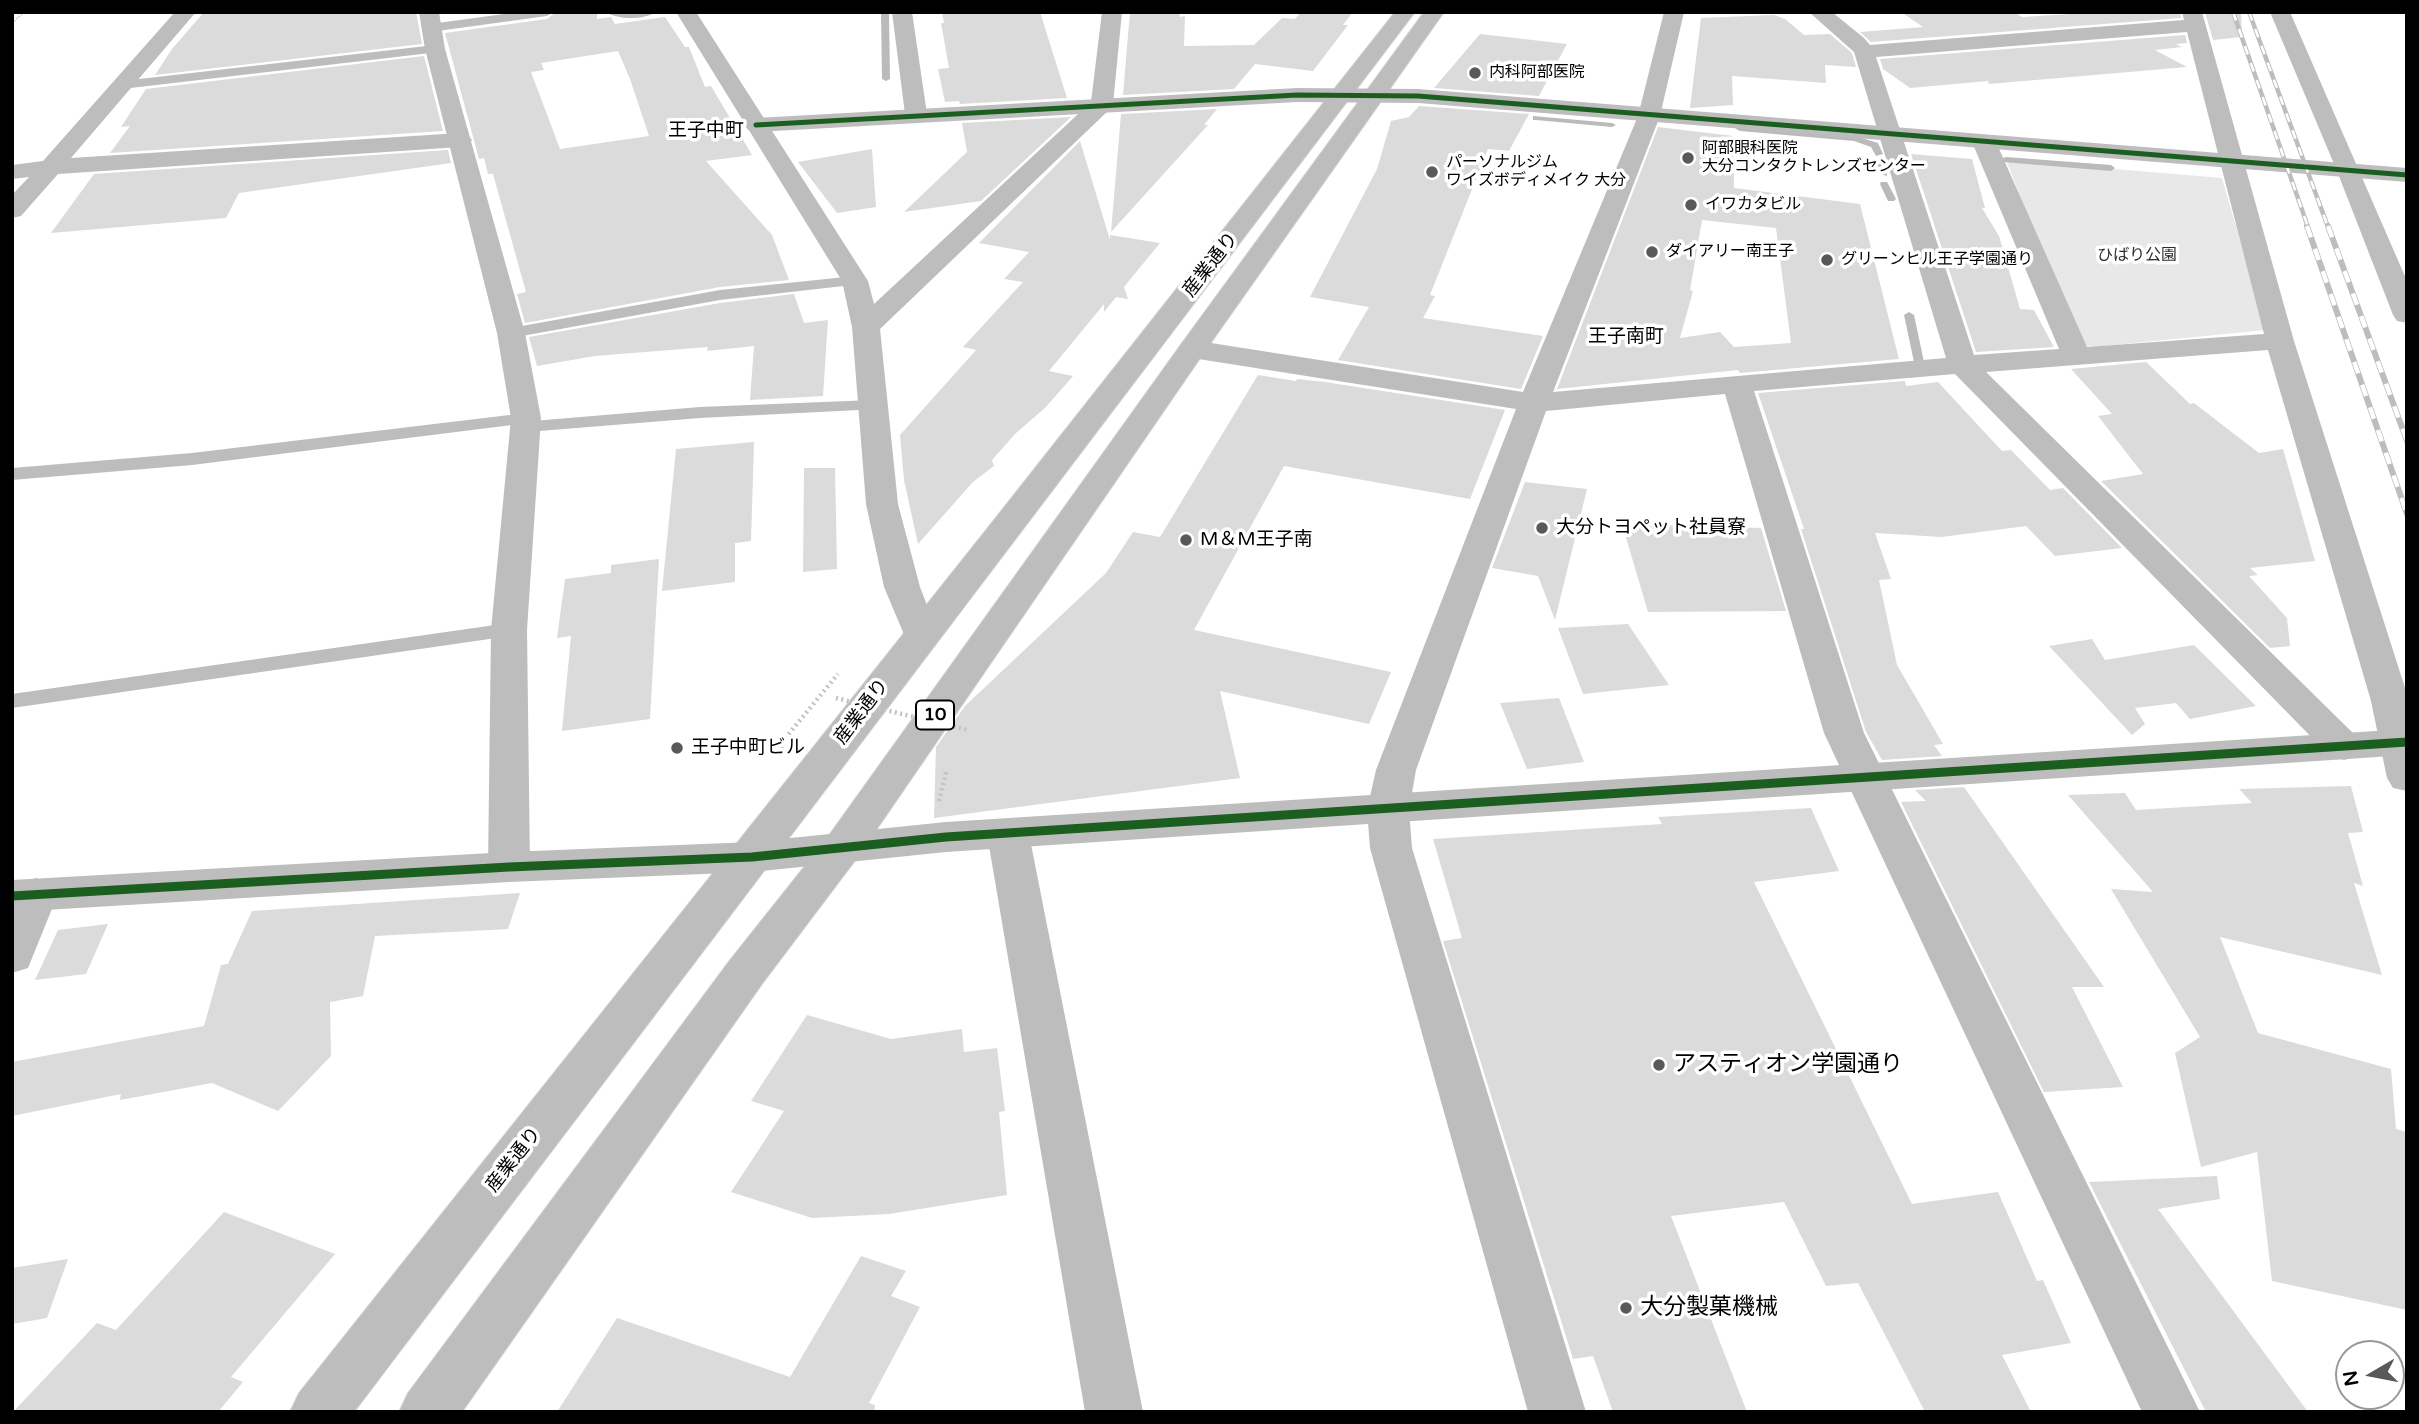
<!DOCTYPE html>
<meta charset="utf-8">
<style>
body{margin:0}
#map{position:relative;width:2419px;height:1424px;overflow:hidden;background:#fff;font-family:"Varela Round",sans-serif}
canvas{display:block}
.frame{position:absolute;inset:0;border:14px solid #000;pointer-events:none}
.north{position:absolute;left:2335px;top:1340px;width:70px;height:70px;box-sizing:border-box;background:#fff;border:2px solid #999;border-radius:50%;rotate:260deg;font-size:19px;font-weight:700;line-height:28px;text-align:center;color:#000}
.north::after{content:'';display:block;margin:auto;width:24px;height:32px;background:#595959;clip-path:polygon(50% 0,100% 100%,50% 72%,0 100%)}
</style>
<div id="map">
<canvas width="2419" height="1424"></canvas>
<div class="frame"></div>
<div class="north">N</div>
</div>
<script>
const c = document.querySelector('canvas').getContext('2d');
c.lineJoin = 'round';
function fillPath(path, color) { c.fillStyle = color; c.fill(path, 'evenodd'); }
function stroke(path, color, width, dash) { c.strokeStyle = color; c.lineWidth = width; c.lineCap = dash ? 'butt' : 'round'; c.setLineDash(dash || []); c.stroke(path); }
function label(font, color, halo, rows, align = 'center') {
  c.font = font + ' "Varela Round","Noto Sans JP",sans-serif'; c.lineWidth = 7; c.setLineDash([]); c.textBaseline = 'middle'; c.strokeStyle = halo; c.fillStyle = color; for (const [text, x, y, turn = 0] of rows) {
    c.save(); c.translate(x, y); c.rotate((+turn || 0) * Math.PI / 180); c.textAlign = isNaN(turn) ? turn : align; if (halo) c.strokeText(text, 0, 0); c.fillText(text, 0, 0); c.restore();
  }
}
const green = new Path2D(`
 M2006 160 2222 178 2266 330 2093 347 2078 344Z`);
const stream = new Path2D(`
 M881 12H889L890 79 886 81 882 79Z
 M1533 116 1612 123 1616 125 1612 127 1536 120H1533Z
 M1737 127 1855 136 1878 143 1883 154 1876 156 1871 147 1854 141 1740 131 1736 129Z
 M2006 157 2111 165 2115 168 2111 171 2003 162V158Z
 M1881 159 1885 162 1887 176 1880 174 1877 162Z
 M1881 182H1887L1896 199 1894 201H1888L1880 184Z
 M1909 312 1914 315 1924 362 1919 365 1914 362 1904 315Z`);
const building = new Path2D(`
 M204 12H416L422 44 155 75 172 49Z
 M556 12H597V19L611 17 615 24 665 17 685 47H689L705 87 711 86 752 155 706 161 772 235 789 280 720 287 525 323 517 294 526 292 493 174H488L484 158 479 159 445 33 547 19ZM618 51 630 79 649 136 560 149 531 72 544 70 541 63Z
 M942 12H1040L1067 98 960 104 959 101 945 102 938 69 949 68 941 23H944Z
 M1130 12H1179L1180 17 1185 16 1184 46 1254 45 1282 18 1295 19 1301 12H1353L1343 25H1348L1313 71 1255 64 1234 89 1123 95Z
 M1901 12H2014L2022 17 2103 12H2180L2181 18 1871 42 1860 32 1923 27Z
 M2205 12H2241L2242 37 2213 40Z
 M1774 15 1785 19 1804 35 1830 34 1852 53 1856 67 1825 65 1826 83 1732 76 1733 105 1690 108 1701 18Z
 M1480 34 1567 44 1539 96 1434 88Z
 M2185 35 2187 43 2176 44 2182 47 2155 50 2187 67 1989 84 1988 81 1910 88 1883 69 1880 59Z
 M424 56 443 131 110 153 130 126 121 127 146 89Z
 M1419 106 1529 114 1509 151 1488 149 1430 295 1435 296 1423 318 1543 336 1521 389 1338 360 1369 307 1310 297 1377 169 1391 121 1409 117Z
 M1217 109 1204 125H1208L1111 232 1121 114Z
 M1071 117 981 201 904 212 967 152 962 123Z
 M1658 127 1733 136 1734 188 1860 204 1899 359 1740 373 1738 370 1557 389ZM1702 220 1776 228 1791 343 1734 347 1720 332 1680 338 1693 291 1690 290Z
 M1080 141 1110 240V235L1160 243 1124 287 1128 299 1116 297 1104 312V304L1049 371 1073 376 1045 408 1016 433 992 460 994 466 973 482 918 544 904 480 900 435 976 350 963 347 1023 282 1004 279 1029 252 979 243Z
 M872 149 876 207 837 213 798 162Z
 M448 150 451 163 239 193 226 218 51 233 94 174Z
 M1911 154 1972 159 1985 208H1982L1999 236 2020 309 2034 310 2054 347 1976 352Z
 M794 294 804 323 828 320 823 396 750 400 754 346 707 351 708 347 595 356 537 366 529 337 720 303Z
 M2146 362 2190 404 2194 403 2259 453 2283 449 2315 561 2250 568 2258 575 2249 576 2287 618 2290 646 2270 648 2101 481 2143 474 2098 416 2112 414 2071 369Z
 M1258 375 1296 381 1297 379 1325 382 1505 410 1470 499 1284 466 1194 630 1391 672 1369 724 1220 691 1240 778 934 818 936 747 965 706 1106 573 1133 532 1160 537Z
 M1905 381 1906 386 1938 382 2002 451 2011 450 2050 490 2063 488 2122 548 2055 556 2026 526 1942 537 1875 533 1891 579 1879 580 1897 665 1943 744 1934 745 1942 756 1882 760 1866 732 1801 529H1804L1758 393Z
 M754 442 751 541 735 543V582L662 591 676 449Z
 M804 468H835L837 569 803 572Z
 M1525 482 1587 489 1555 620 1538 576 1492 568Z
 M1622 524 1761 528 1786 611 1648 612Z
 M659 559 650 719 562 731 571 636 557 638 565 579 611 573V565Z
 M1628 624 1669 685 1583 694 1558 628Z
 M2092 639 2105 660 2194 645 2256 706 2190 719 2176 703 2135 708 2145 724 2132 735 2049 646Z
 M1559 698 1584 762 1527 769 1500 703Z
 M2351 786 2363 832 2348 833 2363 886 2354 883 2382 975 2220 937 2258 1033 2391 1069 2396 1129 2407 1132V1310L2272 1281 2257 1152 2201 1167 2175 1053 2200 1037 2111 889 2153 892 2068 795 2125 793 2136 810 2252 803 2239 789Z
 M1964 787 2104 987H2072L2123 1087 2044 1092 1901 802 1926 801 1915 790Z
 M1811 808 1839 871 1754 882 1912 1204 1998 1192 2037 1281 2043 1280 2071 1343 2002 1355 2031 1412H1925L1858 1283 1826 1286 1784 1202 1671 1216 1747 1412H1613L1593 1356 1573 1359 1443 941 1462 938 1433 839 1662 824 1658 817Z
 M520 893 508 929 375 936 363 996 330 1002 331 1056 278 1111 212 1083 120 1100 121 1094 12 1116V1062L204 1026 221 965 228 964 252 911Z
 M108 924 86 974 35 980 58 930Z
 M807 1015 891 1039 962 1029 964 1052 997 1048 1005 1111 999 1112 1007 1195 889 1214 812 1218 731 1192 784 1111 751 1101Z
 M2217 1176 2220 1199 2158 1209 2308 1412H2206L2089 1182Z
 M224 1212 335 1254 231 1377 243 1382 218 1412H13L97 1323 116 1330Z
 M861 1256 906 1271 891 1296 920 1307 869 1403 875 1405 874 1412H557L617 1318 790 1377Z
 M68 1259 47 1318 12 1324V1268Z`);
const pathFar1 = new Path2D(`
 M12 23 24 12`);
const path = new Path2D(`
 M783 749 778 747 838 674
 M939 801 946 772`);
const service = new Path2D(`
 M519 12H553L547 16 430 32 424 28 430 24Z
 M606 12H656C643 20 619 20 606 12Z
 M435 45 439 46V52L122 89 116 85 122 81Z
 M855 276 863 281 861 284 720 300 511 338 503 333 511 328 720 290Z
 M873 400 879 401 882 405 879 409 700 418 527 432 521 431 518 427 520 424 192 465 12 480V468L192 453 526 413 532 414 535 418 533 421 700 407Z
 M509 623 517 625 520 630 517 635 12 708V694Z`);
const minor = new Path2D(`
 M419 12H439L445 49 525 333 541 418 527 630 530 867 524 878 509 882 494 878 488 867 491 630 511 418 497 333 425 49Z
 M676 12H696L868 281 874 304 1091 102 1102 12H1122L1113 104 1110 109 880 329 898 504 920 587 939 636 934 644 921 647 908 644 884 587 866 504 852 327 842 281Z
 M892 12H912L927 114 924 119H908L905 114Z
 M1664 12H1684L1660 116 1553 392 1946 358 1854 52 1809 12H1832L1864 38 1870 45 2184 20 2182 12H2202L2294 341 2407 694V791L2393 788 2387 778 2371 701 2268 350 1986 372 2358 738 2364 747 2358 756 2344 760 2330 756 1955 374 1754 391 1864 733 2200 1412H2142L1824 733 1725 394 1546 411 1416 770 1409 810 1412 848 1586 1412H1528L1370 848 1367 810 1376 770 1516 409 1192 358 1182 355 1178 349 1182 343 1192 340 1523 392 1638 116ZM2187 32 2264 334 2087 347 1996 142 1992 137H1976L1972 142 2059 349 1974 355 1876 57Z
 M2270 12H2290L2407 281V323L2397 321 2393 315 2337 171Z
 M1008 819 1023 824 1029 834 1143 1412H1085L987 834 993 824Z
 M36 878 51 883 58 894 28 968 12 973V899L21 883Z`);
const tertiary = new Path2D(`
 M175 12H196L71 158 460 133 468 135 472 140 468 145 460 147 58 174 21 216 12 218V195L29 177 12 179V165L43 161Z
 M1297 88 1418 89 2407 168V182L1418 103 1297 102 756 132 748 130 745 125 748 120 756 118Z
 M2407 729V755L946 852 752 872 509 882 12 912V880L509 852 752 842 946 822Z`);
const trunk = new Path2D(`
 M1395 12H1415L354 1412H290L299 1393 986 530Z
 M1424 12H1444L1203 354 857 858 762 984 462 1412H399L408 1393 730 960 827 838 1182 343Z`);
const railFar1 = new Path2D(`
 M2233 12 2308 227
 M2249 12 2328 227`);
const rail = new Path2D(`
 M2307 226 2407 514
 M2328 226 2407 441`);
const pathBridge = new Path2D(`
 M836 698 968 730`);
const cyclewayFar1 = new Path2D(`
 M756 125 1297 95 1418 96 2407 175`);
const cycleway = new Path2D(`
 M12 896 509 867 752 857 946 837 2407 742`);
const markers = [
 [1475,73,7,"#595959"],
 [1688,158,7,"#595959"],
 [1432,172,7,"#595959"],
 [1691,205,7,"#595959"],
 [1652,252,7,"#595959"],
 [1827,260,7,"#595959"],
 [1542,528,7,"#595959"],
 [1186,540,7,"#595959"],
 [677,748,7,"#595959"],
 [1659,1065,7,"#595959"],
 [1626,1308,7,"#595959"]
];
const farPoinames = [
 ["内科阿部医院",1489,73],
 ["阿部眼科医院",1702,149],
 ["大分コンタクトレンズセンター",1702,167],
 ["パーソナルジム",1446,163],
 ["ワイズボディメイク 大分",1446,181],
 ["イワカタビル",1705,205],
 ["ダイアリー南王子",1666,252],
 ["グリーンヒル王子学園通り",1841,260]
];
const farParknames = [
 ["ひばり公園",2137,256]
];
const shields = [
 [935,715,38]
];
const shieldNames = [
 ["10",935,715]
];
const farQuarternames = [
 ["王子中町",706,131],
 ["王子南町",1626,337]
];
const streetNames = [
 ["産業通り",1211,265,-52],
 ["産業通り",862,712,-53],
 ["産業通り",514,1160,-52]
];
const poiNames = [
 ["大分トヨペット社員寮",1556,528],
 ["M＆M王子南",1200,540],
 ["王子中町ビル",691,748]
];
const nearPoinames = [
 ["アスティオン学園通り",1673,1065],
 ["大分製菓機械",1640,1308]
];
fillPath(green, '#e8e8e8');
fillPath(stream, '#bababa');
fillPath(building, '#dbdbdb');
stroke(trunk, '#dbdbdb', 2);
stroke(pathFar1, '#c2c2c2', 2.5, [1, 2]);
stroke(path, '#c2c2c2', 4.5, [2, 3.5]);
fillPath(service, '#bdbdbd');
fillPath(minor, '#bdbdbd');
fillPath(tertiary, '#bdbdbd');
fillPath(trunk, '#bdbdbd');
stroke(railFar1, '#bdbdbd', 4.5);
stroke(rail, '#bdbdbd', 6);
stroke(railFar1, '#fff', 2.5, [9]);
stroke(rail, '#fff', 4.5, [12]);
stroke(pathBridge, '#c2c2c2', 4.5, [2, 3.5]);
stroke(cyclewayFar1, '#1b5e20', 5);
stroke(cycleway, '#1b5e20', 9);
for (const [x, y, r, color] of markers) { const dot = new Path2D(); dot.arc(x, y, r, 0, 2 * Math.PI); c.fillStyle = color; c.fill(dot); stroke(dot, '#fff', 2.5); }
label('16px', '#000', '#fff', farPoinames, 'left');
label('16px', '#2c2c2c', '#fff', farParknames);
for (const [x, y, w] of shields) { const box = new Path2D(); box.roundRect(x - w / 2, y - 14.5, w, 29, 5); c.fillStyle = '#fff'; c.fill(box); stroke(box, '#000', 2); }
label('bold 18px', '#000', null, shieldNames);
label('19px', '#000', '#fff', farQuarternames);
label('19px', '#000', '#fff', streetNames);
label('19px', '#000', '#fff', poiNames, 'left');
label('23px', '#000', '#fff', nearPoinames, 'left');
</script>
